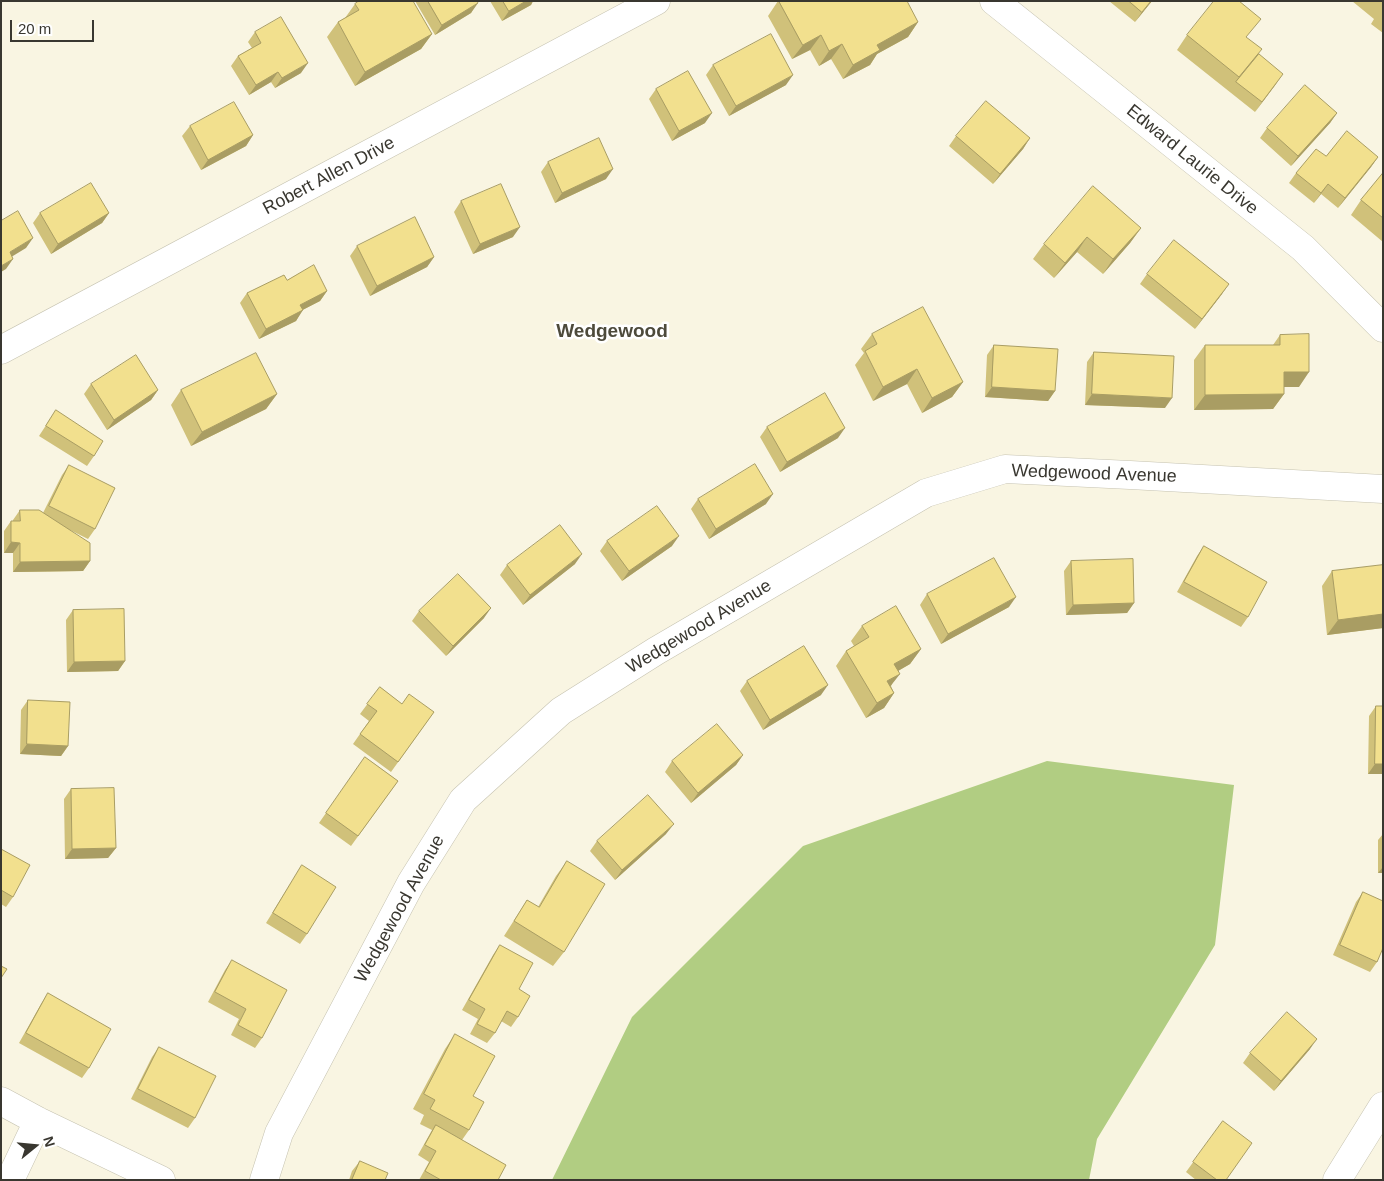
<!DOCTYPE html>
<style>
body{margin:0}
#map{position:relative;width:1384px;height:1181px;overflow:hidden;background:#f9f5e2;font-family:Helvetica,sans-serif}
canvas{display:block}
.frame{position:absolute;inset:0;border:2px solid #393730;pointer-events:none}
.north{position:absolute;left:10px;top:1121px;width:50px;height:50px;-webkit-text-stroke:4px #fff;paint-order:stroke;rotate:73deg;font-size:14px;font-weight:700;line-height:20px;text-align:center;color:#393730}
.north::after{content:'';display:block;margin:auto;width:18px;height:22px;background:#393730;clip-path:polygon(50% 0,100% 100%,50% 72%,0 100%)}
.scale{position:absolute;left:10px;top:20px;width:84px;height:22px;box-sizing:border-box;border:2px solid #393730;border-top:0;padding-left:6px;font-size:15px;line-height:18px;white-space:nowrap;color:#393730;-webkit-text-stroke:4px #fff;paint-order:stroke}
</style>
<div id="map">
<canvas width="1384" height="1181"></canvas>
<div class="frame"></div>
<div class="north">N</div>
<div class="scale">20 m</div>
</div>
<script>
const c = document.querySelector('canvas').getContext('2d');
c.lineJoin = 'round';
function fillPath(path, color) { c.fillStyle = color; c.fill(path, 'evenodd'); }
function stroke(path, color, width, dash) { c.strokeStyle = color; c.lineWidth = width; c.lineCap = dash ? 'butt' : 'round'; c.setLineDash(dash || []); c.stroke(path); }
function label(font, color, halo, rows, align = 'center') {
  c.font = font + ' Helvetica,sans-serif'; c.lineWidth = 5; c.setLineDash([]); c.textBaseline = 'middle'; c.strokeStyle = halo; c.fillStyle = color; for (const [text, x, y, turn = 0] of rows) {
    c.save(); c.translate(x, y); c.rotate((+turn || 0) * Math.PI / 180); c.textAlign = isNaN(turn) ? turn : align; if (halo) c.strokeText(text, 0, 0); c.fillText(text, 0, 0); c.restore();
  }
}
const forest = new Path2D(`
 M1047 761 1234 785 1215 945 1097 1139 1089 1180H552L632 1017 803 846Z`);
const minor = new Path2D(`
 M994 1 1303 248 1383 328
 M1 350 656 1
 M1 1101 38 1121 161 1180
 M10 1180 38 1121
 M264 1180 279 1133 411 883 463 800 561 711 656 651 926 493 1005 469 1130 475 1383 489
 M1337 1180 1383 1106`);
const wall = new Path2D(`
 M415 1H477L471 13 435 35Z
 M490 1H533L531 5 502 21Z
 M778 1 918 22 908 37 877 54 870 65 843 79 831 59 819 66 810 50 792 59 768 16Z
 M1109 1H1152L1135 22Z
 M1352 1H1383V33L1371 24 1374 19Z
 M355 4 432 34 421 49 355 86 327 37 338 22 345 18Z
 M255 32 301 73 275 88 271 82 249 95 231 66 238 56 252 48 248 42Z
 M1187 35 1247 38 1259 54 1276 84 1255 112 1177 50Z
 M713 65 786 85 729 116 706 75Z
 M656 89 705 123 672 141 649 99Z
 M1337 113 1330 123 1291 166 1260 138 1267 128Z
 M190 126 253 135 246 146 201 170 182 136Z
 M956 136 1030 138 1023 149 993 184 949 146Z
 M1326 156 1378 157 1371 167 1338 208 1321 194 1314 203 1289 183 1296 173Z
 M548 162 606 179 555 203 541 172Z
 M1383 173V242L1351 215 1361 200Z
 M461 201 513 237 473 254 454 212Z
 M40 213H109L102 223 51 254 33 223Z
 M1141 228 1130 243 1103 274 1077 252 1054 278 1033 259 1044 244Z
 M357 246 434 257 427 267 370 296 350 256Z
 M1147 274 1222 294 1195 329 1140 284Z
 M287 280 327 291 320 301 302 310 296 321 259 339 240 303 247 293Z
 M872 334 963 382 952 397 922 413 907 384 873 401 855 365 864 353 861 349Z
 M1280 335 1299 387H1284V394L1273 409 1194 410V360L1205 345H1273Z
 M994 345 1055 391 1048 401 985 397 987 355Z
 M1094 352 1165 408 1085 405 1087 362Z
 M91 384 158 390 151 400 107 430 84 394Z
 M181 390 277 394 266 409 191 446 171 405Z
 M56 410 94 456 87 466 39 436Z
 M767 427 838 438 780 472 760 437Z
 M69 465 95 529 88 539 70 530 90 561 83 571 13 572V553H4V531L11 521H13V520L20 510 43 513 62 475Z
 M698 499 766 504 709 539 691 509Z
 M607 541 672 546 622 581 600 551Z
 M1204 546 1248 617 1241 627 1177 592 1197 556Z
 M1071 561 1134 603 1127 613 1066 615 1064 571Z
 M575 564 523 605 500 575 507 565Z
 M1383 565V628L1327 635 1322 586 1332 571Z
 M927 594 1009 607 941 644 920 605Z
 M73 610 125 661 118 671 67 672 66 620Z
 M419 611 484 618 446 656 412 621Z
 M862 626 921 649 910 664 898 671 891 686 894 693 884 708 866 718 836 666 846 651 854 646 851 641Z
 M747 681 821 695 763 730 740 691Z
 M380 687 402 704 434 712 391 772 353 744 369 721 360 714Z
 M28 700 68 746 61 756 20 754 21 710Z
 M1376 706 1383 774H1368L1369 716Z
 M743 755 736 765 691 803 665 772 672 761Z
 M365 757 398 781 351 846 319 823Z
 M71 789 116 848 108 858 65 859 64 799Z
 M666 834 615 880 590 851 597 841Z
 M1383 834V873H1378V840Z
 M1 849 13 897 6 907 1 904Z
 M567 861 564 952 553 966 504 936 527 900 538 907 556 876Z
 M302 865 307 934 300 944 266 923Z
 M1363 892 1377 962 1370 972 1333 955 1356 902Z
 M500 945 519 989 518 1017 511 1027 501 1021 495 1033 487 1043 470 1034 478 1019 462 1010 493 955Z
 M232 960 262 1038 255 1048 231 1035 239 1019 208 1002 225 970Z
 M48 993 89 1068 82 1078 19 1043 41 1004Z
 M455 1034 473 1096 469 1130 462 1140 498 1180H419L429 1162 418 1155 432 1130 420 1124 424 1115 413 1109 445 1049Z
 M159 1047 195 1118 188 1128 131 1099 152 1057Z
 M1310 1049 1274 1091 1243 1063 1250 1053Z
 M1223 1121 1226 1180H1196L1186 1172Z
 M360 1161 385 1180H349L352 1171Z`);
const shadedWall = new Path2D(`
 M526 1H533L531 5 502 21 509 11Z
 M1151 1H1152L1135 22 1142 12Z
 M478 3 471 13 435 35 442 25Z
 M918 22 908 37 877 54 870 65 843 79 853 65 877 45Z
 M432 34 421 49 355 86 365 72Z
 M821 35 810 50 792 59 803 45Z
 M842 44 831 59 819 66 829 51Z
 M308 63 301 73 275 88 282 78Z
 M278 72 271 82 249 95 256 85Z
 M1283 74 1276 84 1255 112 1262 102Z
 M793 75 786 85 729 116 736 106Z
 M712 113 705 123 672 141 679 131Z
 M1337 113 1330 123 1291 166 1298 156Z
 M253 135 246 146 201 170 208 160Z
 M1030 138 1023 149 993 184 1000 174Z
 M1378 157 1371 167 1338 208 1345 198Z
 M613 169 606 179 555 203 562 193Z
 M1328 184 1321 194 1314 203 1321 193Z
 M109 213 102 223 51 254 58 244Z
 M520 227 513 237 473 254 480 244Z
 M1141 228 1130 243 1103 274 1113 259Z
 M1087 237 1077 252 1054 278 1065 263Z
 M33 238 26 248 3 262 10 252Z
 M434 257 427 267 370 296 377 286Z
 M13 259 6 269 1 272V266Z
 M1229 284 1222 294 1195 329 1202 319Z
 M327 291 320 301 293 315 300 305Z
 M303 310 296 321 259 339 266 329Z
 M917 369 907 384 873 401 883 387Z
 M1284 372H1309L1299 387H1273Z
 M963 382 952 397 922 413 932 398Z
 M992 387 1055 391 1048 401 985 397Z
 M158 390 151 400 107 430 114 420Z
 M277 394 266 409 191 446 202 432Z
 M1092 394 1172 398 1165 408 1085 405Z
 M1284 394 1273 409 1194 410 1205 395Z
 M845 428 838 438 780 472 787 462Z
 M773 494 766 504 709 539 716 529Z
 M679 536 672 546 622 581 629 571Z
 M11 542 20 543 13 553H4Z
 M582 554 575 564 523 605 530 595Z
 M90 561 83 571 13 572 20 562Z
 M1016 597 1009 607 941 644 948 634Z
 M1134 603 1127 613 1066 615 1073 605Z
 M491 608 484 618 446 656 453 646Z
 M1383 614V628L1327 635 1338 620Z
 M921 649 910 664 884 679 894 664Z
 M125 661 118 671 67 672 74 662Z
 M900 674 889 688 887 681Z
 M828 685 821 695 763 730 770 720Z
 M894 693 884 708 866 718 877 703Z
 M27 744 68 746 61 756 20 754Z
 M743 755 736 765 691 803 698 793Z
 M1375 764H1383V774H1368Z
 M674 824 666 834 615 880 622 870Z
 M116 848 108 858 65 859 72 849Z
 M1383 867V873H1378Z
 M1317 1039 1310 1049 1274 1091 1281 1081Z`);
const building = new Path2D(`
 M359 1H413L432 34 365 72 338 22 359 10 355 4Z
 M428 1H477L478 3 442 25Z
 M503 1H526L509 11Z
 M779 1H907L918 22 877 45 880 50 853 65 842 44 829 51 821 35 803 45Z
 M1129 1H1151L1142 12Z
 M1214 1H1239L1261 19 1246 37 1262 49 1239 77 1187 35Z
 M281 17 308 63 282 78 278 72 256 85 238 56 261 43 255 32Z
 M771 34 793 75 736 106 713 65Z
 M1259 54 1283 74 1262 102 1236 82Z
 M688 71 712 113 679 131 656 89Z
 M1305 85 1337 113 1298 156 1267 128Z
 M986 101 1030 138 1000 174 956 136Z
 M234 102 253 135 208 160 190 126Z
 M1347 131 1378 157 1345 198 1328 184 1321 193 1296 173 1316 149 1326 156Z
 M599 138 613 169 562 193 548 162Z
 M1383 173V218L1361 200Z
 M91 183 109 213 58 244 40 213Z
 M501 184 520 227 480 244 461 201Z
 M1093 186 1141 228 1113 259 1087 237 1065 263 1044 244Z
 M18 211 33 238 10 252 13 259 1 266V221Z
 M415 217 434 257 377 286 357 246Z
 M1174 240 1229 284 1202 319 1147 274Z
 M314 265 327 291 300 305 303 310 266 329 247 293 284 275 287 280Z
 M923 307 963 382 932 398 917 369 883 387 865 351 877 344 872 334Z
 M1309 334V372H1284V394L1205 395V345H1280V335Z
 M994 345 1058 349 1055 391 992 387Z
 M1094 352 1174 356 1172 398 1092 394Z
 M256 353 277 394 202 432 181 390Z
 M136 355 158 390 114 420 91 384Z
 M825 393 845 428 787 462 767 427Z
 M56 410 103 441 94 456 46 426Z
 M755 464 773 494 716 529 698 499Z
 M69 465 115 488 95 529 49 506Z
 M657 506 679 536 629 571 607 541Z
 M20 510H39L90 543V561L20 562V543L11 542V521H20Z
 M560 525 582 554 530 595 507 565Z
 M1204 546 1267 582 1248 617 1184 582Z
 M994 558 1016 597 948 634 927 594Z
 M1133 559 1134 603 1073 605 1071 561Z
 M1383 565V614L1338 620 1332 571Z
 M458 574 491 608 453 646 419 611Z
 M896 606 921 649 894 664 900 674 887 681 894 693 877 703 846 651 869 637 862 626Z
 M124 609 125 661 74 662 73 610Z
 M804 646 828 685 770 720 747 681Z
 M380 687 402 704 409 694 434 712 398 762 360 734 377 711 367 704Z
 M28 700 70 702 68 746 27 744Z
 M1376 706H1383V764H1375Z
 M717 724 743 755 698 793 672 761Z
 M365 757 398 781 358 836 326 813Z
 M114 788 116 848 72 849 71 789Z
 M648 795 674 824 622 870 597 841Z
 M1 849 30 865 13 897 1 890Z
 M567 861 605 884 564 952 514 921 527 900 539 907Z
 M302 865 336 887 307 934 273 913Z
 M1363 892 1383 901V948L1377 962 1340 945Z
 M500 945 533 963 519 989 530 996 518 1017 507 1011 495 1033 477 1024 485 1009 469 1000Z
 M232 960 287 990 262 1038 238 1025 246 1009 215 992Z
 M1 966 7 969 1 978Z
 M48 993 111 1029 89 1068 26 1033Z
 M1287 1012 1317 1039 1281 1081 1250 1053Z
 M455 1034 495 1056 473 1096 484 1102 469 1130 430 1109 435 1100 424 1094Z
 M159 1047 216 1076 195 1118 138 1089Z
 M1223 1121 1252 1143 1226 1180H1217L1193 1162Z
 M436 1125 506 1165 498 1180H441L425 1171 436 1151 425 1145Z
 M360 1161 388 1173 385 1180H352Z`);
const streetNames = [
 ["Edward Laurie Drive",1192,160,39],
 ["Robert Allen Drive",329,176,-28],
 ["Wedgewood Avenue",1094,474,2],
 ["Wedgewood Avenue",699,627,-31],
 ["Wedgewood Avenue",400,909,-61]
];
const neighbourhoodNames = [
 ["Wedgewood",612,332]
];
fillPath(forest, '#b1cd82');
stroke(minor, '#c5c2b0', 29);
stroke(minor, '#fff', 28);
fillPath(wall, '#d0c17a');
fillPath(shadedWall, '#a99d63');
fillPath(building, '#f2e08e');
stroke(building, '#a99d63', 1);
label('18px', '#393730', '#fff', streetNames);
label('bold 19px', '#4d4a3b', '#fff', neighbourhoodNames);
</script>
